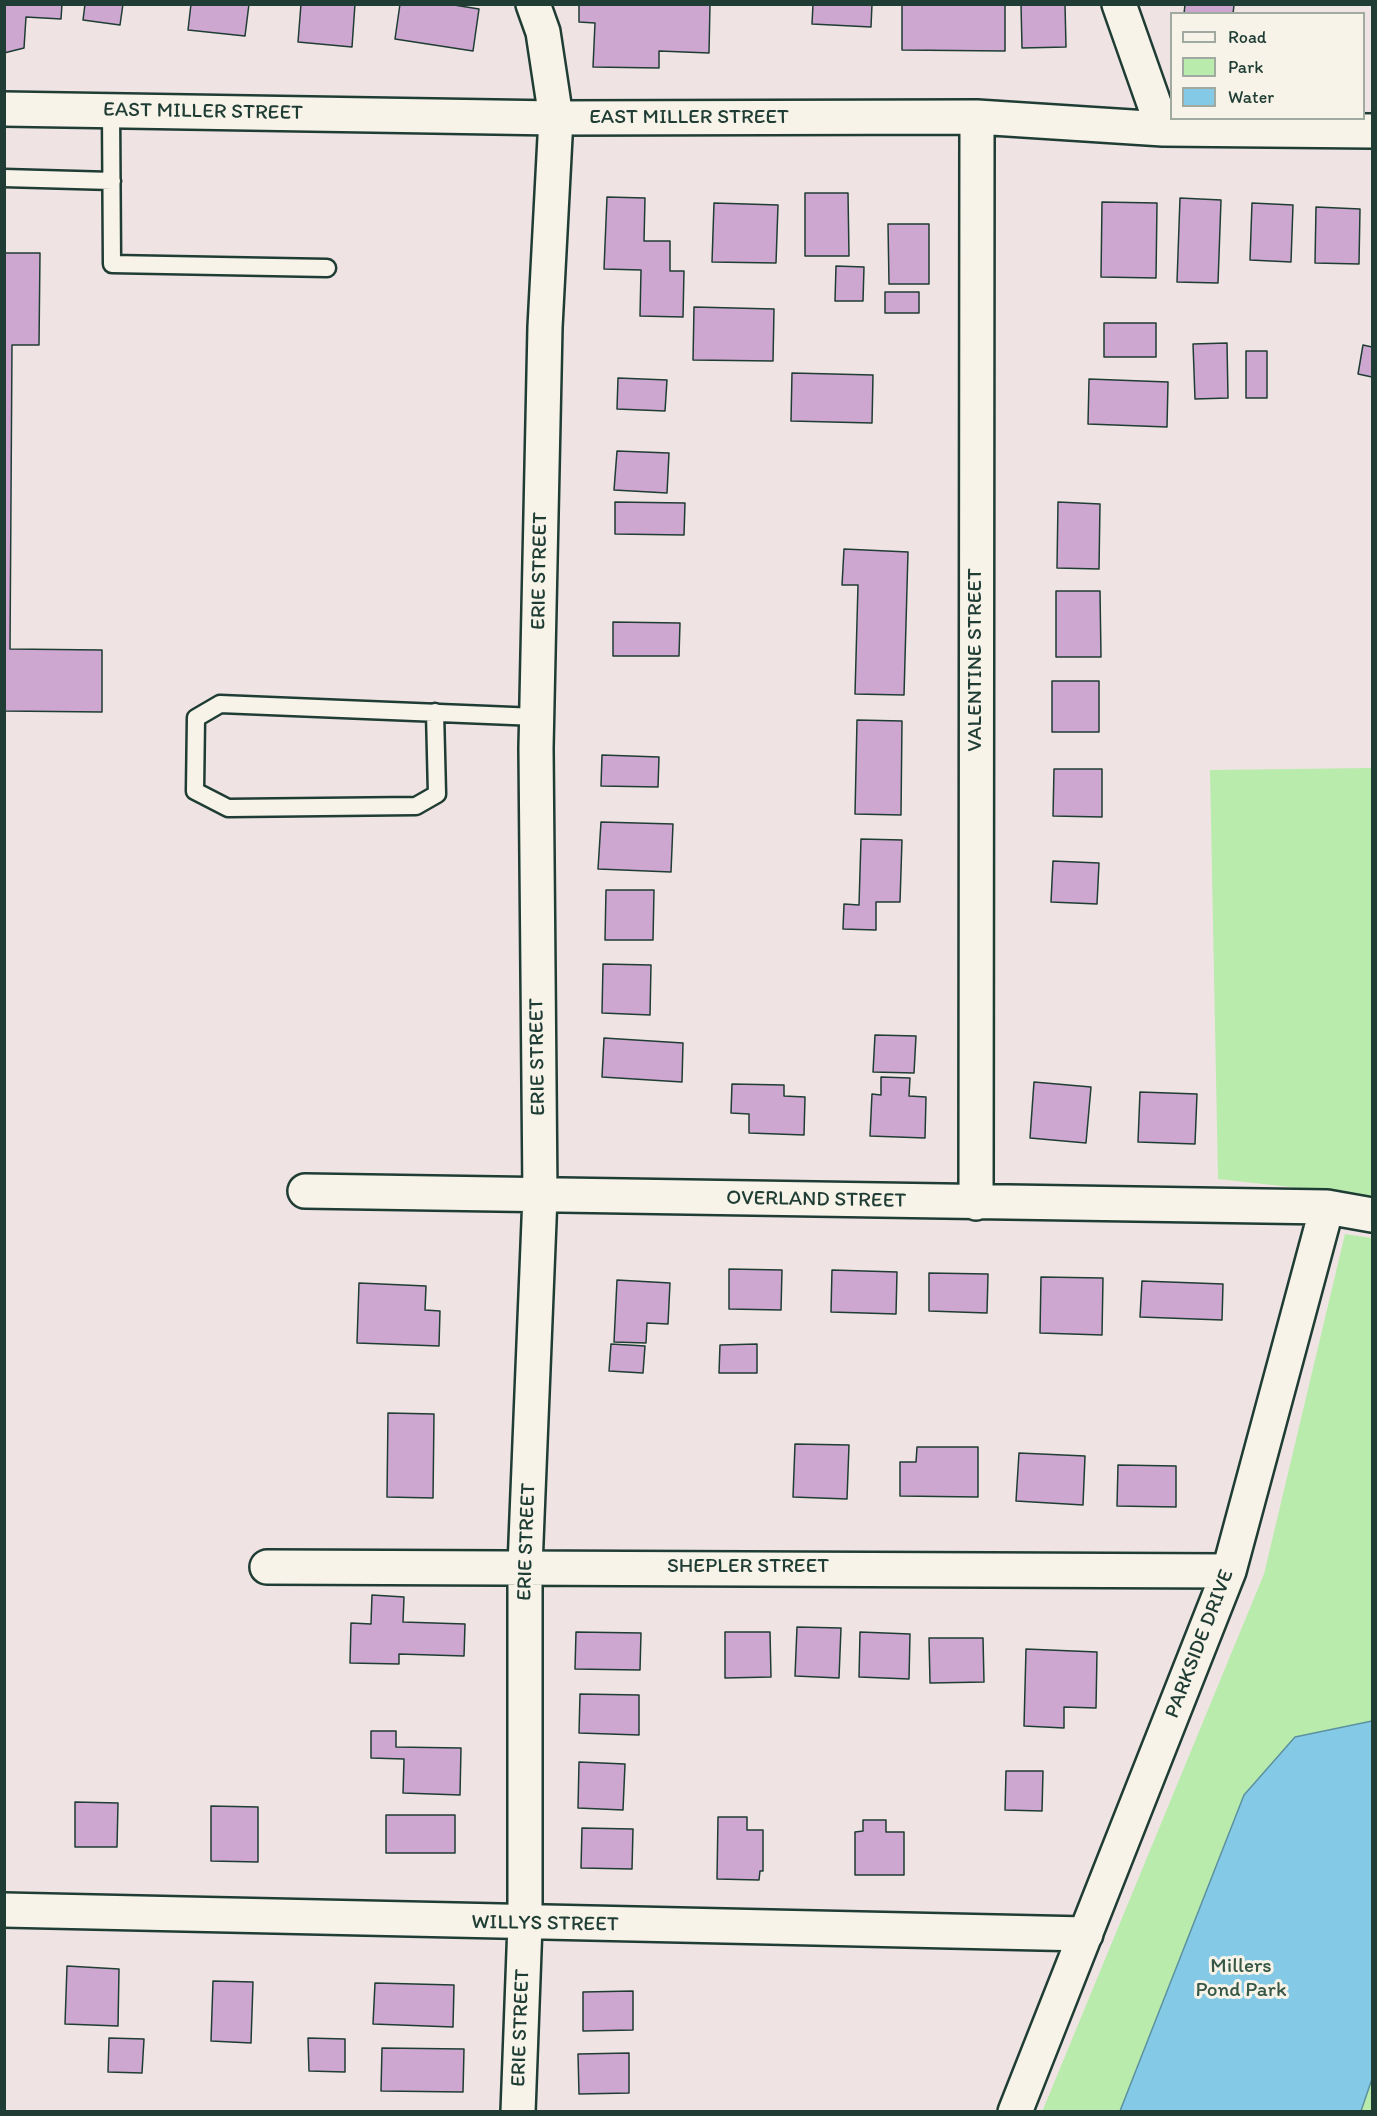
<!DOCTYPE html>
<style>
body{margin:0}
#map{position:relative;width:1377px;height:2116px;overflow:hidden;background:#efe4e3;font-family:Itim,sans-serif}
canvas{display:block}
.frame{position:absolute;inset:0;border:6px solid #1f3d34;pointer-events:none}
.legend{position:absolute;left:1170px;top:12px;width:195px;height:108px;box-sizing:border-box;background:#f7f3e8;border:2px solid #a1aaa0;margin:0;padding:8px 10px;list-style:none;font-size:18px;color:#1f3d34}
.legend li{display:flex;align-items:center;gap:12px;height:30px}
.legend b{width:30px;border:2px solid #a1aaa0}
</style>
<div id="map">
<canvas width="1377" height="2116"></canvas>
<div class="frame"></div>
<ul class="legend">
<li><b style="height:8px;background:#f7f3e8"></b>Road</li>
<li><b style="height:16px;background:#b9ebac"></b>Park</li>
<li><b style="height:16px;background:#84c9e6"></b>Water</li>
</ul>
</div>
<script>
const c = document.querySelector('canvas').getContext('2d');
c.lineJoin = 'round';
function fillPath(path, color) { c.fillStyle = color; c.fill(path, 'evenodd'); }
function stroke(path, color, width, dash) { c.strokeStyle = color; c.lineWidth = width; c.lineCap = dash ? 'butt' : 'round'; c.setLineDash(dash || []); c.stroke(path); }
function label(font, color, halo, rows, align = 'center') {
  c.font = font + ' Itim,sans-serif'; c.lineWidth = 6; c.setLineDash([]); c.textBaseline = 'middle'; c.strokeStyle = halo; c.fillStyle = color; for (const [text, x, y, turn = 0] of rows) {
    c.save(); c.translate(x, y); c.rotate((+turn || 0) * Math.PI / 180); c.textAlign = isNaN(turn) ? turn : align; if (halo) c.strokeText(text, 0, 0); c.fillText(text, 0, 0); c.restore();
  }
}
const green = new Path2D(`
 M1372 768V1196L1218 1179 1210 770Z
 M1345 1234 1372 1238V2111L1042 2112 1264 1574Z`);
const water = new Path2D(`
 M1372 1721V2079L1361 2111H1120L1244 1795 1295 1737Z`);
const building = new Path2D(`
 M4 4H62L61 19 26 17 24 48 4 53Z
 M85 4H123L120 25 83 20Z
 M191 4H249L245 36 188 30Z
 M301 4H355L352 47 298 42Z
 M400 4H448L479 9 473 51 395 39Z
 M579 4H710L709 53 659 51V68L593 67 595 23 579 22Z
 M813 4H872L871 27 812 24Z
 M902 4H1005V51L902 50Z
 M1021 4H1065L1066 47 1022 48Z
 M1185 4 1234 5 1233 14H1184Z
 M805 193H848L849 256H805Z
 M607 197 645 198 644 241H670V271H684L683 317 640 316 641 270 604 269Z
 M1180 198 1221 200 1218 283 1177 282Z
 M1102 202 1157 203 1156 278 1101 277Z
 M714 203 778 205 776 263 712 262Z
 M1252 203 1293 205 1291 262 1250 260Z
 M1316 207 1360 209 1359 264 1315 263Z
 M888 224H929V284H889Z
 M4 253H40L39 345H12L10 649 102 650V712L4 711Z
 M836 266 864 267 863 301H835Z
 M885 292H919V313H885Z
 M694 307 774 309 773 361 693 360Z
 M1104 323H1156V357H1104Z
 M1227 343 1228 398 1195 399 1193 344Z
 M1363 345 1372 347V377L1358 374Z
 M1246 351H1267V398H1246Z
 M792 373 873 375 872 423 791 421Z
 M618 378 667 380 665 411 617 409Z
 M1089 379 1168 382 1167 427 1088 424Z
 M617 451 669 453 667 493 614 490Z
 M615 502 685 503 684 535 615 534Z
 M1058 502 1100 504 1099 569 1057 568Z
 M844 549 908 552 904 695 855 694 858 585H842Z
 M1056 591H1100L1101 657H1056Z
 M613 622 680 623 679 656H613Z
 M1052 681H1099V732H1052Z
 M857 720 902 721 901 815 855 814Z
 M602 755 659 757 658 787 601 786Z
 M1054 769H1102V817L1053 816Z
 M601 822 673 824 671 872 598 869Z
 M861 839 902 840 900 902H876V930L843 929 844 904 859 905Z
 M1053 861 1099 863 1097 904 1051 902Z
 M606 890H654L653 940H605Z
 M603 964 651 965 650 1015 602 1013Z
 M875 1035 916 1036 914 1073 873 1072Z
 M604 1038 683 1043 682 1082 602 1077Z
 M881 1077 910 1078 909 1096 926 1097 925 1138 870 1136 872 1094 881 1095Z
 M1034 1082 1091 1087 1086 1143 1030 1138Z
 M732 1084 784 1085V1096L805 1097 804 1135 749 1133V1114L731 1113Z
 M1140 1092 1197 1094 1195 1144 1138 1142Z
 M729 1269 782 1270 781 1310 729 1309Z
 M832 1270 897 1272 896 1314 831 1312Z
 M929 1273 988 1274 987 1313 929 1311Z
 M1041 1277 1103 1278 1102 1335 1040 1333Z
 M617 1280 670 1283 668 1324 647 1323 646 1343 614 1342Z
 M1142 1281 1223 1284 1222 1320 1140 1317Z
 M359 1283 426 1286 425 1310 440 1311 439 1346 357 1343Z
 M611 1344 645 1346 643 1373 609 1371Z
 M757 1344V1373H719L720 1345Z
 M388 1413 434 1414 433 1498 387 1497Z
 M795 1444 849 1445 847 1499 793 1497Z
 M917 1447H978V1497L900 1496V1462H916Z
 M1019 1453 1085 1456 1083 1505 1016 1501Z
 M1118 1465 1176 1466V1507L1117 1506Z
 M372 1595 404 1597 403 1622 465 1624 464 1656 399 1654V1664L350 1663 351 1623 371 1624Z
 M797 1627 841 1628 839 1678 795 1676Z
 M576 1632 641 1633 640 1670 575 1669Z
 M725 1632H770L771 1677 725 1678Z
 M860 1632 910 1634 909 1679 859 1677Z
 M929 1638H983L984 1682 930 1683Z
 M1026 1649 1097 1652 1096 1708 1064 1707V1728L1024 1726Z
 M580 1694 639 1695V1735L579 1733Z
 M371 1731H396V1747L461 1748 460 1795 403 1793 404 1759 371 1758Z
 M579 1762 625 1764 623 1810 578 1808Z
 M1006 1771H1043L1042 1811 1005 1810Z
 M75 1802 118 1803 117 1847H75Z
 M211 1806 258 1807V1862L211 1861Z
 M386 1815H455V1853H386Z
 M718 1817H747V1830H763V1871H760L759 1880 717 1879Z
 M863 1820H886V1832H904V1875H855V1832L863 1831Z
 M582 1828 633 1829 632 1869 581 1868Z
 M67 1966 119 1969 118 2026 65 2024Z
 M213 1981 253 1982 251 2043 211 2041Z
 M375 1983 454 1985 453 2027 373 2024Z
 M633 1991V2030L583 2031V1992Z
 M109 2038 144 2039 142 2073 108 2072Z
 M308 2038 345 2039V2072L309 2071Z
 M382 2048 464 2049 463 2092 381 2091Z
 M629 2053V2093L579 2094 578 2054Z`);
const lane = new Path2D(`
 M111 110 112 264 327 268
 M4 178 112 181
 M435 712 437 794 416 806 228 808 195 791 196 718 220 704 537 717`);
const street = new Path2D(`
 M1119 4 1163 129
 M4 109 556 118 977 117 1163 129 1372 131
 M305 1191 1327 1207 1372 1215
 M976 1203 977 117
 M267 1567 1229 1571
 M4 1910 1086 1934
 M518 2112 525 1924V1566L540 1196 536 748 545 327 556 118 543 32 533 4
 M1015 2112 1229 1571 1327 1207`);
const streetNames = [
 ["EAST MILLER STREET",203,112,1],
 ["EAST MILLER STREET",689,118],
 ["ERIE STREET",540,571,-89],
 ["VALENTINE STREET",976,660,-90],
 ["ERIE STREET",538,1057,-91],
 ["OVERLAND STREET",816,1200,1],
 ["ERIE STREET",527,1542,-88],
 ["SHEPLER STREET",748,1567],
 ["PARKSIDE DRIVE",1200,1644,-69],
 ["WILLYS STREET",545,1924,1],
 ["ERIE STREET",521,2028,-88]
];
const parkNames = [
 ["Millers",1241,1967],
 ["Pond Park",1241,1991]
];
fillPath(green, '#b9ebac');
fillPath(water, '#84c9e6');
stroke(water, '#5c919f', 1.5);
fillPath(building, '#cda7cf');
stroke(building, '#1f3d34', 1.5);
stroke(lane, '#1f3d34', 21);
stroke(street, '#1f3d34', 38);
stroke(lane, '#f7f3e8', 16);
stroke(street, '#f7f3e8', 33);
label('21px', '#1f3d34', '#f7f3e8', streetNames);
label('21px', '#365746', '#f7f3e8', parkNames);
</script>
